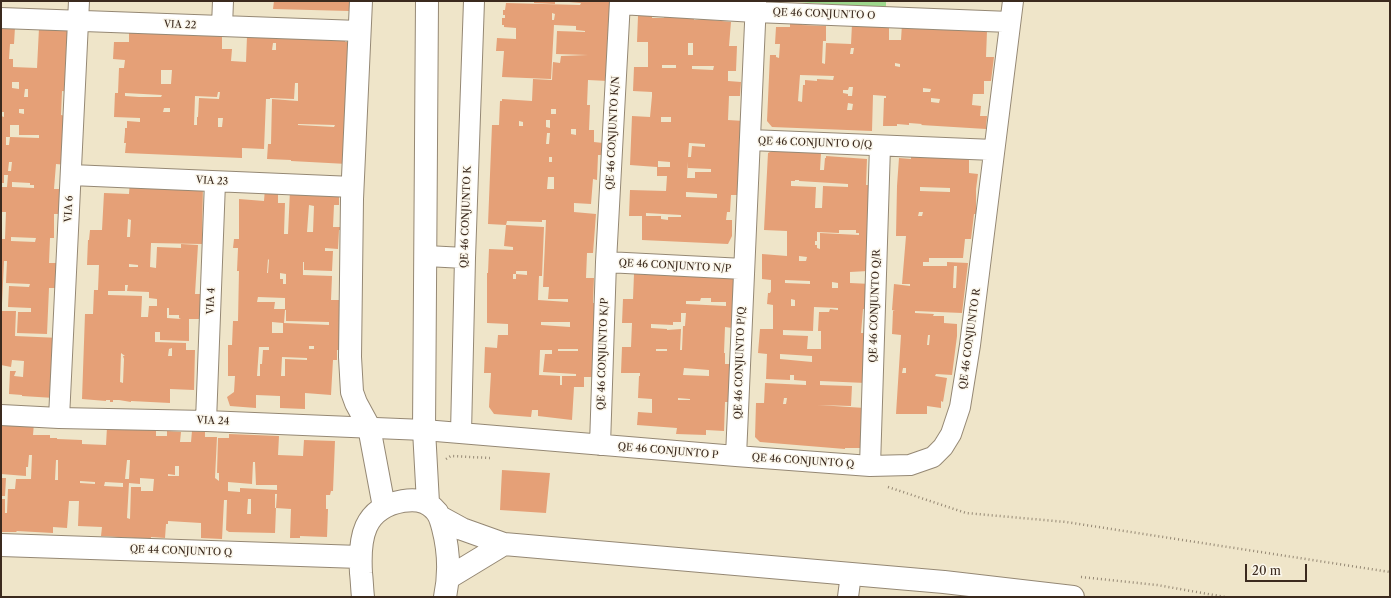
<!DOCTYPE html>
<style>
body{margin:0}
#map{position:relative;width:1391px;height:598px;overflow:hidden;background:#efe5c9;font-family:"Libre Caslon Text",serif}
canvas{display:block}
.frame{position:absolute;inset:0;border:2px solid #3b2a1e;pointer-events:none}
.scale{position:absolute;left:1245px;top:564px;width:62px;height:18px;box-sizing:border-box;border:2px solid #3b2a1e;border-top:0;padding-left:5px;font-size:12px;line-height:14px;white-space:nowrap;color:#3b2a1e;-webkit-text-stroke:3px #fbf7ec;paint-order:stroke}
</style>
<div id="map">
<canvas width="1391" height="598"></canvas>
<div class="frame"></div>
<div class="scale">20 m</div>
</div>
<script>
const c = document.querySelector('canvas').getContext('2d');
c.lineJoin = 'round';
function fillPath(path, color) { c.fillStyle = color; c.fill(path, 'evenodd'); }
function stroke(path, color, width, dash) { c.strokeStyle = color; c.lineWidth = width; c.lineCap = dash ? 'butt' : 'round'; c.setLineDash(dash || []); c.stroke(path); }
function label(font, color, halo, rows, align = 'center') {
  c.font = font + ' "Libre Caslon Text",serif'; c.lineWidth = 3; c.setLineDash([]); c.textBaseline = 'middle'; c.strokeStyle = halo; c.fillStyle = color; for (const [text, x, y, turn = 0] of rows) {
    c.save(); c.translate(x, y); c.rotate((+turn || 0) * Math.PI / 180); c.textAlign = isNaN(turn) ? turn : align; if (halo) c.strokeText(text, 0, 0); c.fillText(text, 0, 0); c.restore();
  }
}
const green = new Path2D(`
 M786 1H886V9Z`);
const building = new Path2D(`
 M274 1H353V9L349 11 273 9Z
 M534 1H555V4L534 3Z
 M569 1H613L608 81 588 80 587 105H590L589 130H594V142L603 143V155H598L597 180 593 179 591 204 574 203V212L596 214 593 253H587L586 278H594L593 303H599L595 377H584V387H574L572 420 538 416V410H532L531 417 494 414 489 407 491 373H484L485 347 497 348 498 335H508V324L487 323V273H488L489 249 513 250V247L504 246 506 225 544 227 542 276H539L538 300 568 302V299H548L549 287H543L546 220H542V222L507 221 506 225 488 224 492 125H499L500 101H502V99L532 101 533 79 552 80 553 62 560 63 561 56 588 55 556 54 557 31 585 32V31L576 30V26L554 25 551 79 502 77 504 51H496L497 38 516 39V28L504 27V25H502V18H505V15H503V10H505L506 3 580 5 581 3 569 2ZM552 13 555 14 554 20H552ZM551 109H556V114H551ZM546 120H550V128L546 127ZM519 121 523 122V126H519ZM571 129H576V135L571 134ZM547 133H550L549 144H546ZM549 157H552V162H549ZM548 177H554V189H547ZM516 271H527V275L516 274V279H513V274H516ZM541 322H570V327L541 325ZM558 349H578V351H558ZM540 350H552V354H545L543 372 576 374V376H562V385H560V376L539 375Z
 M665 14 694 16V20L703 19 731 22 729 46H737L736 71H728V81L741 82 740 96H729L728 120 744 121 738 195H731L730 212H727L726 220H732V236L728 244 642 240V216H629L630 190 666 191 667 176H657V167L630 165 632 116 650 117 652 96V92L633 91 634 67H648V42H637L638 16H652V18H664ZM688 43H693V55H688ZM662 65H676V68H662ZM692 66H714L713 70 692 69ZM661 117H671V122H661ZM689 143 705 144V147L692 146 691 157H688ZM658 161 670 162V167H658ZM688 162V168L711 169V172H695V178H687ZM686 192 717 194V198L686 197ZM646 213 681 215V217H668V220L661 219V216H646Z
 M790 19H803L802 25 826 26V41H823L822 63 825 64 826 43 851 44 852 24 889 27V40H901L902 24 926 28 987 31 986 57H994L991 81H984V94H973L972 105 981 106 980 116H987L986 129 921 125 922 124 909 123V125L897 124V126H883L884 98H886V96L873 95 872 131 772 127 767 121 770 55H776V57L779 58 780 44H775L776 27H790ZM851 48H854L853 54H850ZM895 63 900 64V67L895 66ZM800 75 834 76 833 80 817 79V81L805 80V85H803L802 102 798 101ZM849 87H853L852 96H848V94L843 93V90H848ZM923 88 931 89 930 92H923ZM931 98 940 99 939 103 931 102ZM848 103 853 104 852 110H847Z
 M1 25 15 27 14 44H10L9 59H13V67L37 68 39 28H65L64 31H69L71 92 62 91 61 115 66 116 67 165 56 164 54 189H66L65 214H54V238H50L49 263H59L58 288H49L47 334 17 333 18 312H31V308L8 307 9 286 29 287 30 284 6 283 7 261H4L2 304H1V239H5L6 212H1V187H7L8 175H4V183H1V116L4 117V112H1ZM12 82H19V89L12 88ZM25 89H28V97H24ZM19 109H24V114L19 113ZM10 125H19V135H39V138L10 137 9 145H6V137H10ZM9 162H12L11 171H8ZM12 182 30 183V185H34V188L12 187ZM11 237 36 238 35 242 11 241Z
 M129 30 222 35V49H232L231 61 246 62 247 36 345 40V42H350L347 164 291 161V160L267 159 268 144H271L272 99 298 101V83H295L294 99 270 98V99H266L264 149 242 148V158L125 153 126 143H124L125 132V128H127V121L140 122V118L114 117 115 93H118L119 68H124L125 60 113 59 114 42H129ZM273 43H276V50H272ZM161 70H172L171 84H161ZM218 92H220L219 99 199 98 198 117H197V125H194L195 96 217 97ZM125 93 162 95 161 97H139L125 96ZM164 108H170V112H163ZM218 118H223L222 127H218ZM298 124 335 125 334 127 298 125Z
 M774 150 821 153 820 170H824L825 158H826V156L867 159 866 185H875L868 271 850 272V283L871 284V309H863L861 333H867L866 383 820 381V385L852 386 851 406 818 405 865 408 863 448H845V449L760 442 755 437 756 403H764L765 383 806 385V381L794 380V375H790V380L766 379 767 354 758 353 760 329H773V305L767 304 768 293H770L771 291V280L762 279V254L787 256V231L764 230 768 153ZM795 180H799V181L848 184V187L823 186 822 208H815L816 187 791 186V181H795ZM839 230H856V233H859V235L820 233V249L817 248V245H815V241H817V232L839 233ZM799 256 807 257 806 261H799ZM785 280 810 281V284L785 283ZM832 282 838 283V288H832ZM791 299 795 300V306H791ZM814 307 838 308V310L830 309 829 312H819L818 331H821V349H807L808 336 783 335V330L813 331ZM780 354 812 356V362L780 359ZM784 398H787L786 404H783Z
 M911 157 969 159V173L978 174 976 189V214H974L971 239H965L963 258H929V262H923V266H947V262L968 263 962 313 915 311V313L934 314 933 316H944V323L957 324V336L952 375 936 374 935 376 947 378 943 402 941 401V408L927 406V414H896L901 335 892 334 893 311H895L892 310 894 284 910 286V284H902L906 236H896L897 186 899 158 911 159ZM920 187 950 188V192L920 191ZM919 212H923L922 216H918ZM954 266H957L956 288H953ZM928 335H930L929 345H927ZM903 368H906V373H902Z
 M130 181 203 183 202 244 151 243 150 267 156 268 157 247 181 248V244L198 245 195 294H205L202 319H189V341L160 340V332H155V342L186 343V350H195L194 390 170 389V403L131 401V402L119 400H113V402H110V400H106V401L82 399 85 314H93L94 290H98L99 265H87L88 240H89L90 230H102L104 193 129 194ZM128 219 131 220 130 237H127ZM129 264 138 265V267H129ZM125 285H128L127 291 149 292V298L157 299V306H149L148 317H141L142 296 108 295V291H125ZM167 308H169V315H179V318L181 319 167 318ZM172 348V356H168L169 349ZM121 353 125 356H123L124 359 123 383 120 382Z
 M265 188 278 189V203H285L284 234H288L290 190 339 191V205H334L333 227H341V230H339L338 249 325 248V251H333L332 271 304 270V262H303V275L332 276 331 300H340V350H337V360H333L331 395 305 393V409L280 408V396L256 395V408L230 406 227 397 234 392 235 376H228V345H232L233 321H238L239 271H237L238 248H233L234 239H239V199L264 201ZM309 205 314 206 313 232H307ZM268 259 269 260 268 273H267ZM280 273 286 274V284H283V279H280ZM258 297 285 298V309H274L275 302H257ZM285 310H286V321L329 322V325L284 323ZM272 322 283 323V333H272ZM309 346H314V349H309ZM259 347H269V350H263L262 364H260V376H257ZM282 357 307 358V360L285 359V376H281Z
 M736 273 732 328 725 327 724 353H725V364H734L729 402H725L724 431 706 430V435L676 434 677 428 637 425 638 412 652 413V399L638 398 639 376H640V373H621L622 347H631L632 323H622L623 299H633L634 274 662 275ZM701 298H711V302H726V306L686 304V301H700ZM681 313H686L685 326H683L682 350H680L681 329 667 330V329L651 328V324L673 325V322H681ZM656 349H667V351H656ZM684 368 709 370V376L683 375ZM678 398 690 399V400H678Z
 M2 311H16L15 336 60 338 54 398 22 396V395L9 394 10 371H16L14 376 23 377 24 361 12 360 11 367 1 365Z
 M1 423H34L33 435H50V438H57V439L82 440V444L106 445 107 427 156 429V436H167V431L181 432 180 442H191L192 431 205 432V437H217L215 478 219 481V473H217L218 438H229V434L279 436 278 455 303 456 304 440 335 441 333 491H331L330 495H326V509H328L327 537 300 536V538H290L291 509 276 508 277 494H275V508H276L275 533 229 532 226 530 227 500H224L222 539 201 538V523L168 521V524H166L165 538 151 537V539L101 536 102 527 78 526 79 501H69L67 528 53 527V533L17 531 16 532H1V499H5V513H7L8 489H15L16 479H31L32 455H29L28 467H26V476L1 474ZM56 460H58V480H55ZM127 460H130L129 479H125ZM253 462H255L256 485H277V490L240 488V492L228 491V482L252 484ZM175 466H179V476H168V474L175 475ZM140 478 154 479 153 491H141V487H131L130 519 127 518 129 483 140 484ZM80 481 95 482V484L80 483ZM105 482 123 483V487L104 486ZM248 499H251V514H247Z
 M502 470 550 473 546 513 500 510Z
 M1 478H6L5 496H1Z`);
const path = new Path2D(`
 M446 459 451 456 490 458
 M888 487 966 513 1066 522 1390 572
 M1081 577 1157 585 1225 597`);
const minor = new Path2D(`
 M620 4 755 12 1010 22
 M1 18 359 31
 M222 26 223 1
 M750 140 994 150
 M71 175 353 187
 M426 256 465 258
 M606 262 744 269
 M1 415 59 418 206 421 424 430 736 456 870 466 910 465 933 457 943 447 951 434 960 407 970 345 1013 1
 M59 418 79 1
 M206 421 215 182
 M461 433 465 258 474 1
 M600 445 606 262 620 1
 M736 456 756 1
 M870 466 880 146
 M848 597 851 574`);
const tertiary = new Path2D(`
 M361 1 352 199 350 357 352 392 356 403 369 427 384 507
 M427 1 424 430 428 503
 M440 517 462 529 504 544 944 582 1073 597
 M1 545 360 557
 M448 578 504 544
 M363 597C362 589 362 581 361 573 359 538 363 508 403 501 415 499 426 500 434 509 440 514 441 521 443 528 449 551 450 573 445 597`);
const streetNames = [
 ["QE 46 CONJUNTO O",824,14,2],
 ["VIA 22",180,25,2],
 ["QE 46 CONJUNTO K/N",613,133,-87],
 ["QE 46 CONJUNTO O/Q",815,143,2],
 ["VIA 23",212,181,3],
 ["VIA 6",69,209,-87],
 ["QE 46 CONJUNTO K",466,217,-88],
 ["QE 46 CONJUNTO N/P",675,266,3],
 ["VIA 4",211,301,-88],
 ["QE 46 CONJUNTO Q/R",875,306,-88],
 ["QE 46 CONJUNTO R",970,339,-82],
 ["QE 46 CONJUNTO K/P",603,354,-88],
 ["QE 46 CONJUNTO P/Q",740,363,-88],
 ["VIA 24",213,421,2],
 ["QE 46 CONJUNTO P",668,451,5],
 ["QE 46 CONJUNTO Q",803,461,4],
 ["QE 44 CONJUNTO Q",181,551,2]
];
fillPath(green, '#9dd88c');
fillPath(building, '#e5a077');
stroke(minor, '#958874', 22);
stroke(tertiary, '#958874', 24);
stroke(path, '#958874', 2.5, [1, 3]);
stroke(minor, '#fff', 20);
stroke(tertiary, '#fff', 22);
label('10px', '#3b2a1e', '#fbf7ec', streetNames);
</script>
